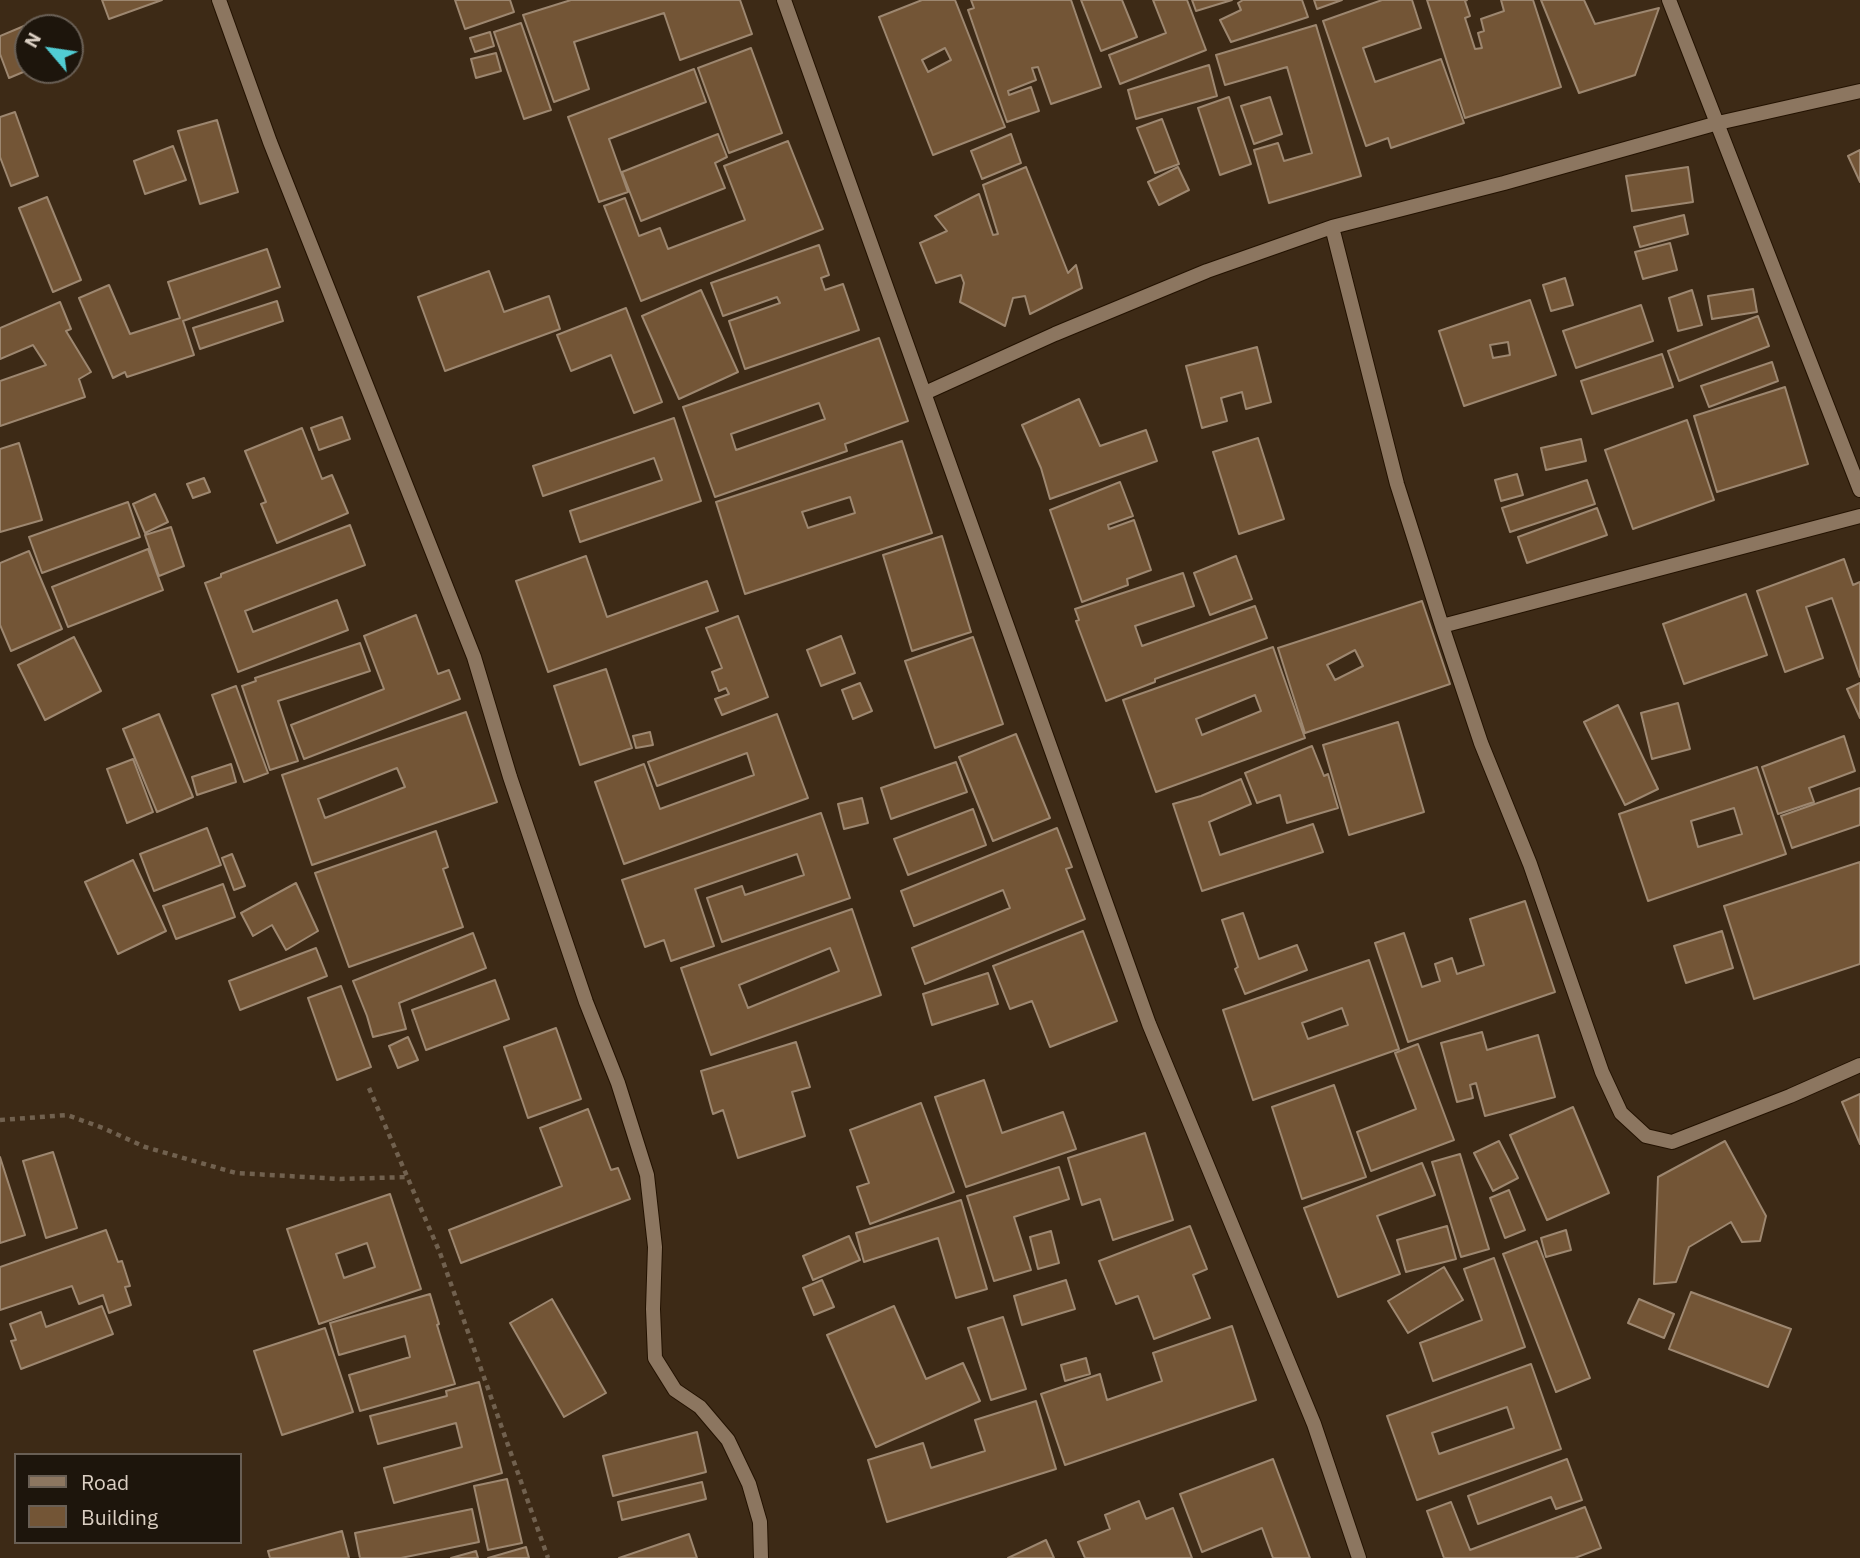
<!DOCTYPE html>
<style>
body{margin:0}
#map{position:relative;width:1860px;height:1558px;overflow:hidden;background:#3d2a16;font-family:"IBM Plex Sans",sans-serif}
canvas{display:block}
.legend{position:absolute;left:14px;top:1453px;width:228px;height:91px;box-sizing:border-box;background:#1d150c;border:2px solid #695f55;margin:0;padding:9px 12px;list-style:none;font-size:21px;color:#dbcfc3}
.legend li{display:flex;align-items:center;gap:14px;height:35px}
.legend b{width:35px;border:2px solid #695f55}
.north{position:absolute;left:14px;top:14px;width:70px;height:70px;box-sizing:border-box;background:#1d150c;border:2px solid #695f55;border-radius:50%;rotate:299deg;font-size:19px;font-weight:700;line-height:28px;text-align:center;color:#dbcfc3}
.north::after{content:'';display:block;margin:auto;width:24px;height:32px;background:#51ccd3;clip-path:polygon(50% 0,100% 100%,50% 72%,0 100%)}
</style>
<div id="map">
<canvas width="1860" height="1558"></canvas>
<ul class="legend">
<li><b style="height:9px;background:#8c7660"></b>Road</li>
<li><b style="height:19px;background:#735536"></b>Building</li>
</ul>
<div class="north">N</div>
</div>
<script>
const c = document.querySelector('canvas').getContext('2d');
c.lineJoin = 'round';
function fillPath(path, color) { c.fillStyle = color; c.fill(path, 'evenodd'); }
function stroke(path, color, width, dash) { c.strokeStyle = color; c.lineWidth = width; c.lineCap = dash ? 'butt' : 'round'; c.setLineDash(dash || []); c.stroke(path); }
const building = new Path2D(`
 M102 0H162L109 19Z
 M455 0H510L514 12 465 29Z
 M571 0H740L752 34 680 60 664 13 574 42 589 89 554 102 523 15Z
 M922 0H955L1005 127 933 155 879 17ZM945 48 951 60 928 72 922 60Z
 M971 0H1071L1101 87 1051 104 1038 67 1032 68 1036 80 1008 91 1009 95 1031 87 1039 111 1007 122 968 10 974 8Z
 M1081 0H1122L1137 37 1101 51Z
 M1153 0H1187L1206 50 1120 84 1109 55 1166 33Z
 M1192 0H1232L1196 11Z
 M1243 0H1302L1308 17 1231 42 1220 20 1241 10 1238 3Z
 M1314 0H1342L1317 9Z
 M1382 0H1412L1421 28 1363 48 1375 82 1441 59 1464 123 1391 148 1388 138 1366 146 1323 21Z
 M1427 0H1467L1465 1 1470 16 1465 18 1475 49 1482 48 1478 33 1484 31 1481 19 1504 11 1501 0H1533L1561 87 1465 118Z
 M1541 0H1584L1595 24 1659 8 1635 75 1579 93Z
 M521 23 551 110 524 119 494 32Z
 M1316 25 1361 176 1269 203 1254 150 1278 143 1284 161 1312 153 1287 67 1225 85 1216 55Z
 M24 26 28 37V70L9 78 0 54V36Z
 M490 32 494 46 475 52 470 38Z
 M751 48 782 133 729 153 698 68Z
 M496 53 501 71 476 78 471 59Z
 M1209 65 1217 96 1136 119 1128 90Z
 M694 69 706 102 609 139 628 192 599 202 568 117Z
 M1229 97 1251 164 1220 175 1198 108Z
 M1270 97 1282 134 1254 144 1241 106Z
 M15 112 38 176 11 186 0 157V117Z
 M1162 119 1179 164 1155 173 1137 128Z
 M217 120 238 192 200 204 178 131Z
 M718 134 727 157 715 163 725 188 641 221 622 172Z
 M1011 134 1021 163 982 179 971 151Z
 M788 141 823 229 641 301 604 206 625 198 639 236 660 228 668 249 745 220 724 166Z
 M173 146 186 180 145 194 134 161Z
 M1860 150V182L1848 156Z
 M1026 167 1068 273 1076 265 1082 288 1030 314 1025 296 1013 298 1005 326 960 302 964 283 961 275 936 283 920 243 947 231 935 216 979 194 993 235 998 234 983 185Z
 M1178 167 1189 190 1159 205 1148 182Z
 M1688 167 1693 202 1632 211 1626 176Z
 M47 197 81 280 53 292 19 208Z
 M1684 215 1688 234 1640 247 1634 227Z
 M1670 243 1677 270 1643 279 1635 252Z
 M819 245 829 275 821 278 825 290 843 284 859 330 745 369 729 321 780 303 777 297 723 316 711 283Z
 M267 249 280 287 183 321 194 355 127 377 125 372 113 378 79 298 109 285 130 334 180 318 168 282Z
 M489 271 504 312 549 296 560 329 445 371 418 297Z
 M1565 278 1573 305 1551 311 1543 285Z
 M1753 289 1757 312 1712 319 1708 296Z
 M701 290 738 372 679 399 642 316Z
 M1692 290 1702 325 1678 331 1669 298Z
 M1530 300 1556 375 1464 406 1439 331ZM1508 342 1510 355 1493 358 1490 345Z
 M277 301 283 321 200 349 193 328Z
 M60 302 71 329 66 331 91 372 79 379 85 397 0 426V381L46 365 33 345 0 359V328Z
 M1641 305 1653 341 1576 368 1563 331Z
 M626 308 662 402 634 413 611 355 571 371 557 335Z
 M1758 316 1769 346 1679 381 1668 351Z
 M879 338 908 421 845 444 847 451 715 497 683 407ZM819 403 825 419 736 450 731 434Z
 M1257 347 1271 402 1246 409 1242 392 1221 398 1227 421 1202 428 1186 366Z
 M1662 354 1673 387 1592 414 1581 381Z
 M1772 362 1778 381 1709 407 1701 386Z
 M1785 387 1808 464 1717 492 1694 416Z
 M1079 399 1100 446 1146 430 1157 461 1050 499 1041 468 1022 425Z
 M342 417 350 439 319 450 311 428Z
 M674 418 701 501 580 542 570 511 662 480 654 458 543 496 533 466Z
 M1687 420 1714 500 1633 529 1605 450Z
 M302 428 322 479 332 475 348 513 277 543 261 504 266 502 245 451Z
 M1258 438 1284 519 1239 534 1213 452Z
 M1581 439 1586 461 1546 470 1541 448Z
 M902 441 932 533 745 594 716 502ZM850 497 855 513 808 528 802 512Z
 M19 443 42 520 0 532V449Z
 M1517 474 1523 495 1501 501 1495 480Z
 M204 478 210 492 193 498 187 484Z
 M1587 480 1595 504 1510 532 1502 508Z
 M1120 482 1133 516 1108 525 1109 529 1134 520 1151 570 1127 579 1128 585 1082 602 1050 510Z
 M155 494 168 522 145 533 133 504Z
 M128 502 140 537 42 573 29 537Z
 M1597 508 1607 535 1527 563 1518 537Z
 M350 525 365 565 245 611 253 632 337 600 348 630 238 672 205 583 221 577V574Z
 M171 527 184 566 159 576 145 535Z
 M942 536 971 632 912 651 883 555Z
 M148 549 163 590 68 627 52 587Z
 M29 551 62 629 11 651 0 625V563Z
 M586 556 607 617 707 581 718 611 548 672 516 581Z
 M1236 556 1252 599 1210 615 1194 573Z
 M1844 559 1853 585 1860 582V677L1832 598 1806 607 1823 658 1785 672 1757 591Z
 M1183 573 1194 606 1135 626 1142 646 1255 606 1267 638 1155 679V682L1106 701 1076 621 1079 620 1075 609Z
 M1746 594 1767 655 1684 684 1663 624Z
 M1422 601 1450 684 1305 733 1278 648ZM1355 650 1363 666 1335 680 1327 665Z
 M416 615 438 674 449 670 460 699 304 759 291 725 384 689 364 636Z
 M738 616 768 697 722 715 715 699 729 694 726 688 719 691 712 672 722 668 706 628Z
 M841 636 855 673 821 686 807 650Z
 M74 637 101 691 45 720 18 665Z
 M973 637 1003 724 935 748 905 661Z
 M360 643 370 671 278 701 298 761 270 770 242 686 256 681 255 678Z
 M1273 647 1305 738 1156 792 1123 700ZM1255 695 1261 711 1202 735 1196 719Z
 M606 669 632 748 580 765 554 686Z
 M860 683 872 711 853 719 842 690Z
 M1860 683V718L1847 689Z
 M236 686 268 773 244 782 212 695Z
 M1678 703 1690 749 1652 759 1641 713Z
 M1618 705 1658 789 1625 805 1584 722Z
 M466 712 497 802 312 865 282 775ZM397 768 405 787 325 818 318 799Z
 M159 714 193 797 157 812 123 729Z
 M777 714 808 798 624 864 595 782 644 764 660 809 754 775 747 753 657 786 648 762Z
 M1398 722 1424 812 1349 835 1323 745Z
 M650 732 653 745 636 748 633 736Z
 M1016 734 1050 818 993 841 959 757Z
 M1844 736 1855 771 1809 788 1814 802 1778 814 1762 767Z
 M1312 746 1324 776 1328 774 1338 808 1287 823 1280 795 1257 803 1245 773Z
 M133 759 153 812 127 823 107 769Z
 M956 762 967 792 891 819 881 788Z
 M231 764 236 782 197 795 192 777Z
 M1757 767 1786 854 1648 901 1619 814ZM1734 808 1742 834 1698 847 1691 821Z
 M1241 779 1251 804 1209 822 1220 855 1313 824 1323 852 1202 891 1173 804 1201 796Z
 M1860 788V825L1792 848 1781 816Z
 M862 798 868 823 844 829 838 804Z
 M973 809 986 845 908 875 894 839Z
 M821 813 850 898 722 942 707 898 742 886 745 895 804 875 797 854 695 889 714 946 671 961 664 940 645 947 622 880Z
 M207 828 221 865 154 891 140 854Z
 M1057 828 1072 867 1066 869 1085 919 925 984 912 948 1010 908 1003 890 914 926 901 891Z
 M436 831 448 867 443 869 463 927 349 967 315 873Z
 M232 854 245 886 234 890 222 858Z
 M133 860 166 931 118 954 85 882Z
 M1860 862V964L1754 999 1724 906Z
 M296 883 318 931 286 950 272 925 253 936 241 913Z
 M223 884 235 917 176 939 163 906Z
 M1525 901 1555 992 1408 1042 1375 943 1404 933 1422 987 1440 981 1435 964 1452 958 1457 974 1484 965 1470 919Z
 M852 909 881 995 711 1055 681 968ZM830 948 839 971 748 1008 739 985Z
 M1243 913 1259 959 1297 945 1307 970 1245 994 1235 969 1238 967 1222 920Z
 M1083 931 1117 1021 1050 1047 1032 1001 1010 1009 993 966Z
 M1722 931 1733 968 1686 983 1674 946Z
 M473 933 486 968 399 1003 406 1029 373 1037 367 1016 353 981Z
 M316 948 327 976 240 1010 229 981Z
 M1369 960 1399 1049 1253 1100 1223 1010ZM1342 1008 1348 1025 1308 1039 1302 1023Z
 M988 973 998 1004 932 1025 923 994Z
 M495 980 509 1019 426 1050 412 1010Z
 M341 986 371 1067 337 1080 308 998Z
 M556 1028 581 1099 528 1118 504 1047Z
 M1482 1032 1487 1050 1538 1035 1555 1097 1485 1116 1476 1083 1470 1085 1473 1098 1457 1102 1441 1043Z
 M408 1037 418 1060 398 1068 389 1046Z
 M796 1042 810 1087 792 1092 805 1136 738 1158 723 1110 713 1114 701 1071Z
 M1418 1044 1454 1140 1371 1171 1357 1132 1416 1109 1395 1053Z
 M984 1080 1002 1133 1063 1112 1076 1149 966 1187 935 1097Z
 M1334 1085 1366 1177 1302 1199 1272 1107Z
 M1860 1094V1144L1842 1102Z
 M921 1103 954 1192 870 1224 857 1187 869 1183 850 1130Z
 M1573 1107 1609 1193 1547 1220 1510 1135Z
 M588 1109 611 1170 618 1168 630 1199 461 1263 449 1230 562 1186 540 1128Z
 M1145 1133 1173 1220 1113 1240 1100 1199 1082 1205 1068 1158Z
 M1499 1141 1518 1178 1493 1191 1474 1153Z
 M1725 1141 1766 1216 1760 1241 1742 1242 1731 1222 1689 1247 1676 1282 1654 1284 1658 1177Z
 M53 1152 77 1228 46 1238 23 1161Z
 M1460 1154 1489 1249 1461 1257 1432 1162Z
 M0 1157 25 1235 0 1243Z
 M1422 1163 1435 1195 1377 1216 1400 1274 1338 1297 1304 1208Z
 M1059 1167 1069 1199 1014 1217 1031 1270 994 1281 967 1196Z
 M1509 1190 1525 1230 1505 1238 1490 1198Z
 M390 1194 421 1289 319 1324 287 1229ZM367 1243 375 1267 344 1278 336 1254Z
 M961 1200 987 1289 956 1298 938 1238 864 1262 856 1233Z
 M1190 1226 1207 1269 1193 1275 1210 1318 1154 1339 1138 1296 1116 1304 1099 1261Z
 M1447 1226 1456 1259 1406 1272 1397 1240Z
 M106 1230 118 1262 122 1261 130 1286 125 1287 131 1305 109 1313 103 1295 79 1304 72 1286 0 1310V1267Z
 M1566 1230 1571 1250 1546 1257 1541 1238Z
 M1051 1231 1059 1263 1038 1269 1030 1237Z
 M849 1236 860 1260 813 1280 803 1256Z
 M1537 1241 1590 1378 1556 1392 1503 1254Z
 M1494 1258 1525 1347 1433 1381 1420 1343 1482 1320 1464 1269Z
 M1444 1267 1463 1300 1408 1333 1388 1301Z
 M822 1280 834 1307 814 1315 803 1288Z
 M1066 1280 1075 1309 1022 1325 1014 1296Z
 M1691 1292 1791 1329 1768 1387 1669 1349Z
 M430 1294 439 1324 437 1325 455 1384 360 1411 349 1375 410 1357 405 1336 339 1355 330 1323Z
 M552 1299 606 1393 564 1417 510 1323Z
 M1639 1299 1674 1314 1664 1338 1628 1323Z
 M102 1306 113 1334 21 1369 11 1341 16 1340 10 1324 41 1312 46 1327Z
 M894 1306 926 1379 963 1363 980 1401 876 1447 827 1335Z
 M1003 1317 1026 1389 991 1400 968 1328Z
 M1232 1326 1256 1400 1065 1465 1041 1394 1100 1374 1107 1400 1162 1381 1153 1353Z
 M325 1328 353 1412 282 1435 254 1351Z
 M1086 1358 1090 1374 1065 1381 1061 1365Z
 M1531 1364 1561 1449 1417 1500 1387 1416ZM1507 1407 1514 1428 1439 1454 1432 1433Z
 M479 1382 502 1473 394 1503 384 1468 462 1447 456 1423 378 1444 370 1416 447 1396 446 1391Z
 M1036 1401 1056 1469 887 1522 868 1460 923 1443 931 1468 985 1451 975 1420Z
 M697 1432 706 1472 613 1496 603 1456Z
 M1273 1459 1310 1558H1273L1262 1528 1202 1552 1180 1494Z
 M1567 1459 1582 1500 1556 1509 1551 1497 1478 1524 1468 1496Z
 M507 1479 522 1543 488 1550 474 1486Z
 M702 1482 706 1499 622 1520 618 1502Z
 M1139 1501 1146 1519 1173 1508 1192 1558H1085L1078 1542 1110 1529 1105 1515Z
 M1451 1502 1470 1550 1585 1507 1601 1548 1575 1558H1444L1427 1511Z
 M472 1509 479 1542 401 1558H360L355 1533Z
 M342 1531 349 1558H270L268 1551Z
 M689 1534 697 1558H619Z
 M1046 1540 1054 1558H1008Z
 M526 1547 529 1558H488Z
 M476 1551 478 1558H451Z`);
const path = new Path2D(`
 M369 1088 440 1253 548 1558
 M0 1120 67 1115 103 1128 145 1147 236 1173 340 1179 408 1177`);
const minor = new Path2D(`
 M219 0 270 142 474 657 510 777 586 1002 618 1083 647 1175 655 1247 653 1309 655 1358 675 1390 700 1407 728 1440 749 1484 760 1522 761 1558
 M784 0 1149 1024 1314 1424 1359 1558
 M1669 0 1860 490
 M1332 227 1397 484 1442 626 1481 743 1530 864 1602 1072 1621 1113 1646 1136 1672 1142 1790 1096 1860 1065
 M925 393 1055 334 1207 271 1332 227 1504 183 1718 123 1860 91
 M1442 626 1860 516`);
fillPath(building, '#735536');
stroke(building, '#9d8770', 2);
stroke(minor, '#231201', 16);
stroke(path, '#71614f', 4.5, [5, 5]);
stroke(minor, '#8c7660', 14);
</script>
